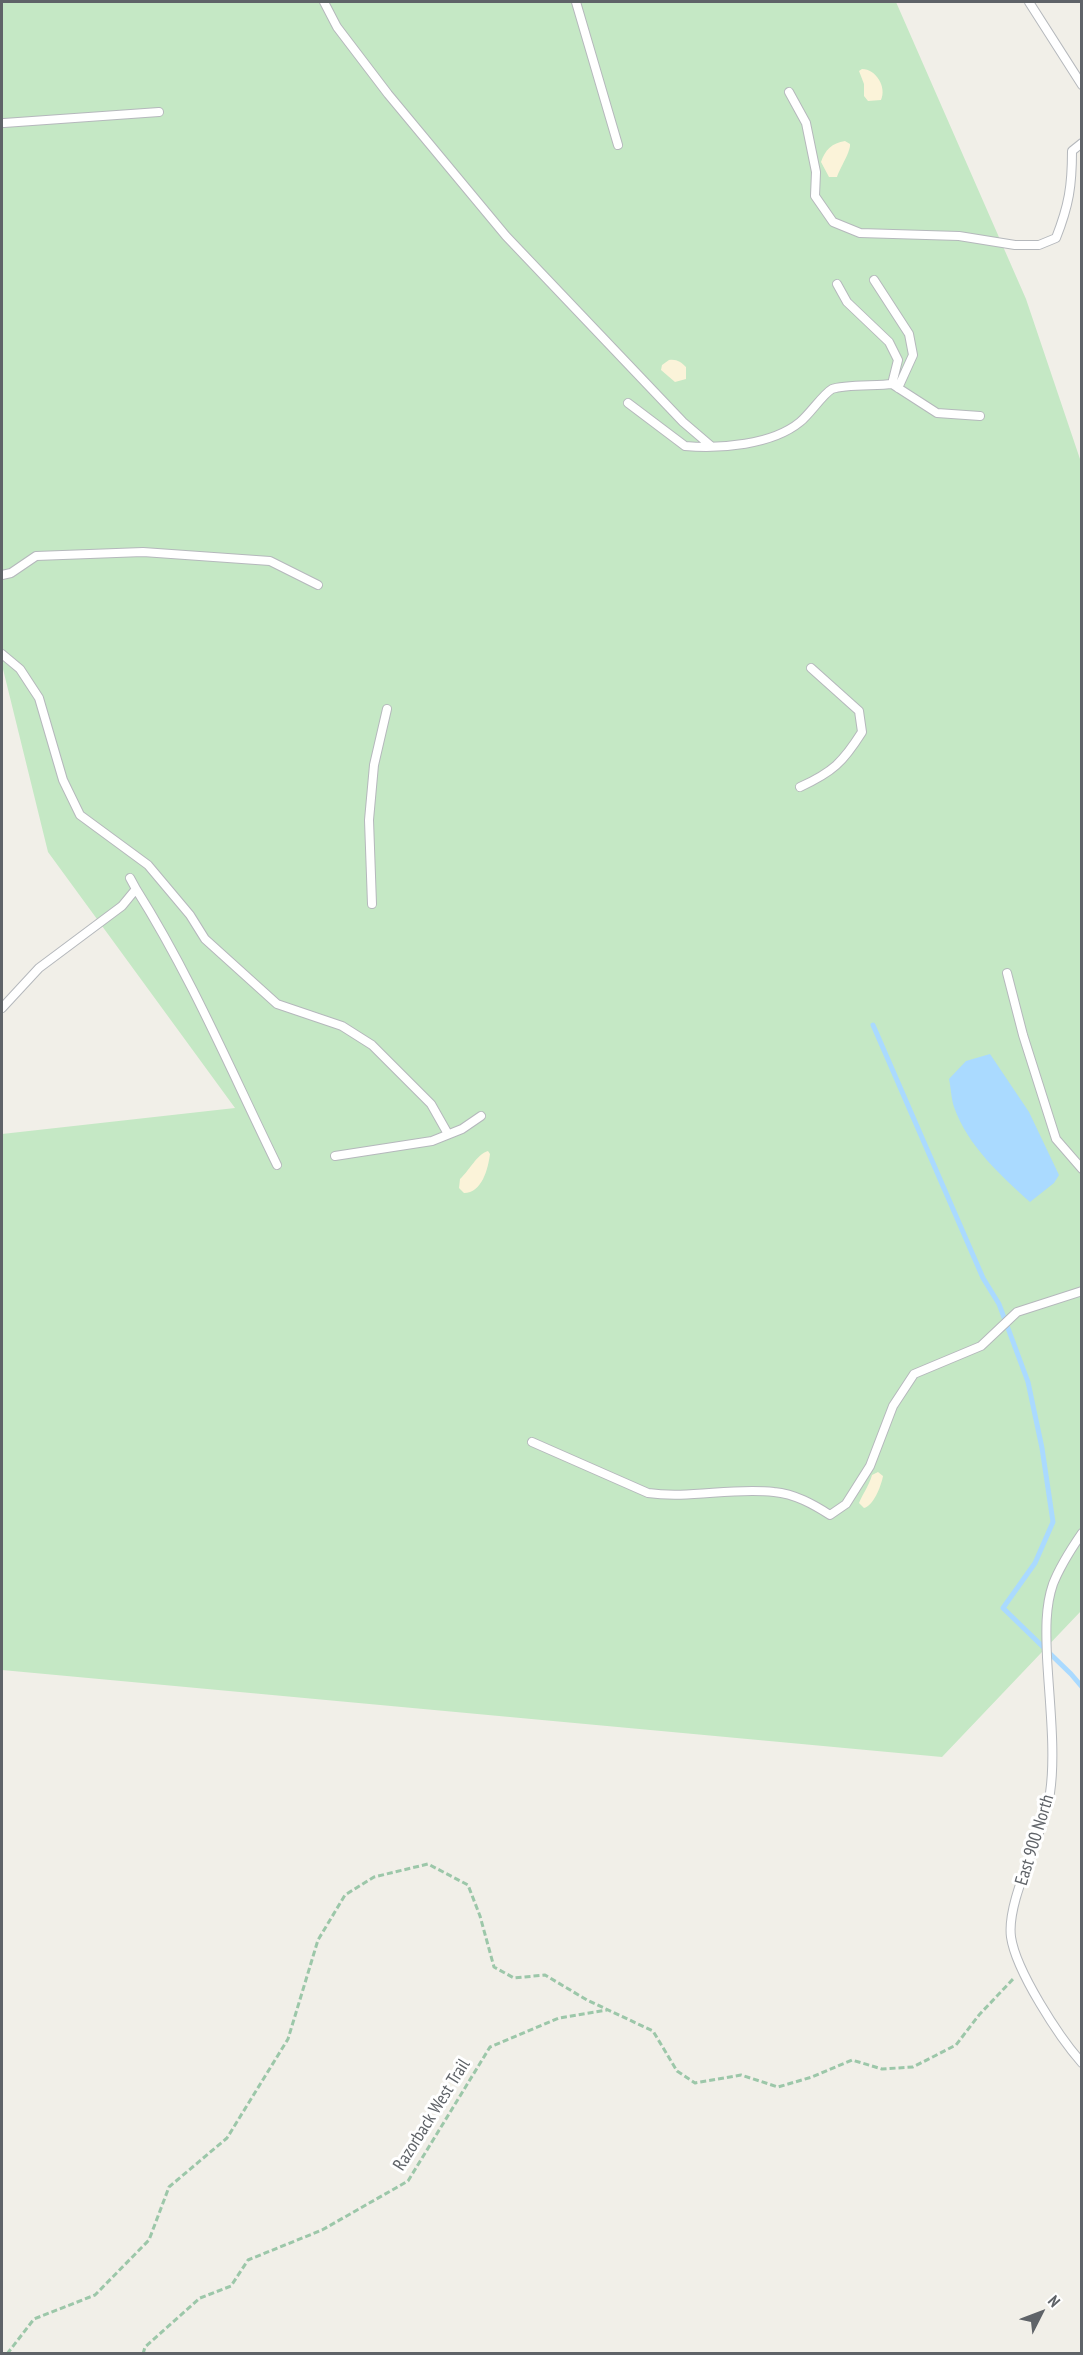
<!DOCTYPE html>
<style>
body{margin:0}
#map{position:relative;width:1083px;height:2355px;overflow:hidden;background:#f1efe8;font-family:"PT Sans Narrow",sans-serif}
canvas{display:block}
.frame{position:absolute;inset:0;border:3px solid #5f6368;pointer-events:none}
.north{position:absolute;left:1011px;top:2283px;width:60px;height:60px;-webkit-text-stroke:4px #fff;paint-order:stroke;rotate:48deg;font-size:16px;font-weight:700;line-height:24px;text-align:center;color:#5f6368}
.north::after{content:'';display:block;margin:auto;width:21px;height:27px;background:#5f6368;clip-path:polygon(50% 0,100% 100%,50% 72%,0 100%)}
</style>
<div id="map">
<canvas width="1083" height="2355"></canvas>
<div class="frame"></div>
<div class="north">N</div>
</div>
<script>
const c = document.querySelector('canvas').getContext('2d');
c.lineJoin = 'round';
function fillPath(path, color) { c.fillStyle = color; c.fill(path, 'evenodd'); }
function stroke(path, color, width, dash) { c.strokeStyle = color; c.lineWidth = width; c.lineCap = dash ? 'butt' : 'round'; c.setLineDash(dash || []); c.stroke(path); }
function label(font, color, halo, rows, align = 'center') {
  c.font = font + ' "PT Sans Narrow",sans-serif'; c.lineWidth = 6; c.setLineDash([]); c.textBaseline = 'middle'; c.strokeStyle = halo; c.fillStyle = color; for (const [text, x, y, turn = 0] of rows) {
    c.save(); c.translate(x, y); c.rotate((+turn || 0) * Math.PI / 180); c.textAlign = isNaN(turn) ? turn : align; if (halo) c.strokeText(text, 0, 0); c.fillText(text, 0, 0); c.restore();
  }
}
const green = new Path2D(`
 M2 2H896L1026 299 1081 462V1611L942 1757 2 1670V1134L235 1108 48 852 2 665Z`);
const sand = new Path2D(`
 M862 69C876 69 887 87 881 100L868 101 864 96V84L859 71Z
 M845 141 850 144C851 151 840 168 837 177H829L821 162C825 150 832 143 845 141Z
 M669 360C677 359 681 362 686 367V379L675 382 661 370 662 365Z
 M488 1151 490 1154C488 1169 482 1193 464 1193L459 1188 460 1179C469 1171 477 1154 488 1151Z
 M878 1472 883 1476C881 1487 873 1506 864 1508L859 1503C863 1493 869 1486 872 1475Z`);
const water = new Path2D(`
 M990 1054 1029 1112 1059 1175 1054 1183 1030 1202C1000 1175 968 1146 954 1107 951 1098 951 1088 949 1079L966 1061Z`);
const stream = new Path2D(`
 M873 1025 983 1278 999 1304 1028 1382 1042 1448 1053 1522 1035 1563 1003 1608 1071 1674 1082 1687`);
const path = new Path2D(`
 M7 2354 34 2319 95 2295 149 2240 169 2187 227 2138 288 2039 318 1940 345 1895 374 1877 428 1864 468 1885 480 1916 494 1967 514 1978 545 1975 587 2000 653 2031 677 2071 695 2083 741 2075 778 2087 812 2077 852 2060 882 2069 913 2067 956 2045 979 2015 1014 1978
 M143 2354 145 2347 200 2298 231 2286 248 2260 322 2230 408 2181 490 2047 559 2018 607 2010`);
const service = new Path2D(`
 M324 2 337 27 388 94 506 236 683 422 711 446
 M576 2 618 145
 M1029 2 1082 85
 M789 92 806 123 816 172 815 196 833 222 860 233 959 236 1015 245H1039L1056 238C1069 205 1072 186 1072 151L1082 143
 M4 123 159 112
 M874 280 909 334 913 355 898 388
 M837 284 847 302 889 342 898 360 892 384
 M628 403 685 446C720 449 772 445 800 422 810 414 823 394 832 389 844 384 876 386 892 384L937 413 980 416
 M2 575 11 573 36 556 143 552 270 561 318 585
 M2 654 20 669 39 698 63 780 80 815 148 865 190 915 205 939 277 1004 342 1026 372 1045 431 1104 448 1134
 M800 787C833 772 843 762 862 732L859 711 811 668
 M136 889C191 976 232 1073 277 1165
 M372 904 369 820 374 765 387 709
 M1007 973 1023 1035 1056 1139 1082 1169
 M2 1008 39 968 122 906 136 889 130 878
 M335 1156 432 1141 462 1129 481 1116
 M532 1442 648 1493C690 1499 732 1487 774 1492 795 1494 813 1504 830 1515L846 1504 870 1466 893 1406 914 1374 981 1346 1017 1312 1082 1291
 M1082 1533C1071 1549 1060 1566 1053 1584 1045 1607 1046 1633 1047 1657 1049 1698 1056 1753 1050 1793 1044 1835 1006 1899 1011 1937 1016 1971 1059 2037 1082 2063`);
const streetNames = [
 ["East 900 North",1035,1840,-73],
 ["Razorback West Trail",432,2115,-58]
];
fillPath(green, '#c5e8c5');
fillPath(sand, '#fbf3d9');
fillPath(water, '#aadaff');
stroke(stream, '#aadaff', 5);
stroke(service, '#b5b8bc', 10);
stroke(path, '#9cc7a9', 3, [6, 3]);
stroke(service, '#fff', 8);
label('18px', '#5f6368', '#fff', streetNames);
</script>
